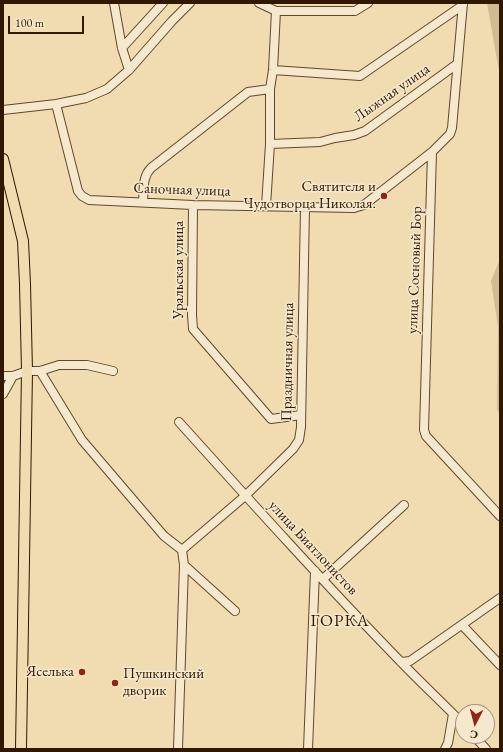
<!DOCTYPE html>
<meta charset="utf-8">
<style>
body{margin:0}
#map{position:relative;width:503px;height:752px;overflow:hidden;background:#f1dcb1;font-family:"EB Garamond",serif}
canvas{display:block}
.frame{position:absolute;inset:0;border:4px solid #301700;pointer-events:none}
.north{position:absolute;left:455px;top:704px;width:40px;height:40px;box-sizing:border-box;background:#f6e8cc;border:1px solid #a7947a;border-radius:50%;rotate:186deg;font-size:11px;font-weight:700;line-height:16px;text-align:center;color:#301700}
.north::after{content:'';display:block;margin:auto;width:14px;height:18px;background:#8f2418;clip-path:polygon(50% 0,100% 100%,50% 72%,0 100%)}
.scale{position:absolute;left:8px;top:16px;width:76px;height:18px;box-sizing:border-box;border:2px solid #301700;border-top:0;padding-left:5px;font-size:12px;line-height:14px;white-space:nowrap;color:#301700;-webkit-text-stroke:3px #f6e8cc;paint-order:stroke}
</style>
<div id="map">
<canvas width="503" height="752"></canvas>
<div class="frame"></div>
<div class="north">С</div>
<div class="scale">100 m</div>
</div>
<script>
const c = document.querySelector('canvas').getContext('2d');
c.lineJoin = 'round';
function fillPath(path, color) { c.fillStyle = color; c.fill(path, 'evenodd'); }
function stroke(path, color, width, dash) { c.strokeStyle = color; c.lineWidth = width; c.lineCap = dash ? 'butt' : 'round'; c.setLineDash(dash || []); c.stroke(path); }
function label(font, color, halo, rows, align = 'center') {
  c.font = font + ' "EB Garamond",serif'; c.lineWidth = 3; c.setLineDash([]); c.textBaseline = 'middle'; c.strokeStyle = halo; c.fillStyle = color; for (const [text, x, y, turn = 0] of rows) {
    c.save(); c.translate(x, y); c.rotate((+turn || 0) * Math.PI / 180); c.textAlign = isNaN(turn) ? turn : align; if (halo) c.strokeText(text, 0, 0); c.fillText(text, 0, 0); c.restore();
  }
}
const green = new Path2D(`
 M487 3H500V77Z
 M500 259V413L497 410 498 327 491 281Z`);
const minor = new Path2D(`
 M114 3 122 48 129 70
 M259 3 276 11 273 70 270 89V144L266 206
 M463 3 452 128 450 134 432 152 424 430 426 436 500 516
 M276 11H355L368 3
 M122 48 163 3
 M273 70 360 76 463 5
 M56 104 78 191 82 196 89 200 193 205 354 208 364 205 432 152
 M3 110 56 104 86 98 107 89 129 70 172 21 190 3
 M270 144 320 142 335 138 354 135 365 131 457 64
 M143 202C144 190 142 177 151 168L248 92 270 89
 M193 205 192 315 193 329 271 419 301 415
 M40 371 82 440 164 536 182 550
 M3 376H13L27 371H40L59 365H87L113 371
 M3 394 13 376
 M179 422C252 503 325 584 401 662 421 683 443 703 463 724
 M182 550 245 496 293 449 299 440 301 427 305 207
 M184 565 235 611
 M323 579 404 505
 M462 625 500 665
 M401 662 410 661 500 598
 M474 736 486 749
 M178 749 184 565 182 550
 M308 749 315 571
 M445 749 448 743 453 714`);
const major = new Path2D(`
 M3 159 23 241 25 284 27 371 21 749`);
const markers = [
 [384,196,4,"#8f2418"],
 [82,672,4,"#8f2418"],
 [115,683,4,"#8f2418"]
];
const streetNames = [
 ["Лыжная улица",392,93,-35],
 ["Саночная улица",182,190,2],
 ["Уральская улица",179,270,-90],
 ["улица Сосновый Бор",415,270,-88],
 ["Праздничная улица",288,362,-89],
 ["улица Биатлонистов",313,548,47]
];
const poiNames = [
 ["Святителя и",376,187],
 ["Чудотворца Николая.",376,204],
 ["Яселька",74,672],
 ["Пушкинский",123,674,"left"],
 ["дворик",123,691,"left"]
];
const quarterNames = [
 ["ГОРКА",340,621]
];
fillPath(green, '#d0bb93');
stroke(minor, '#60482c', 10);
stroke(major, '#301700', 12);
stroke(minor, '#f6e8cc', 8);
stroke(major, '#f1dcb1', 10);
for (const [x, y, r, color] of markers) { const dot = new Path2D(); dot.arc(x, y, r, 0, 2 * Math.PI); c.fillStyle = color; c.fill(dot); stroke(dot, '#f6e8cc', 1.5); }
label('15px', '#301700', '#f6e8cc', streetNames);
label('15px', '#301700', '#f6e8cc', poiNames, 'right');
c.letterSpacing = '1px';
label('17px', '#301700', '#f6e8cc', quarterNames);
c.letterSpacing = '0px';
</script>
